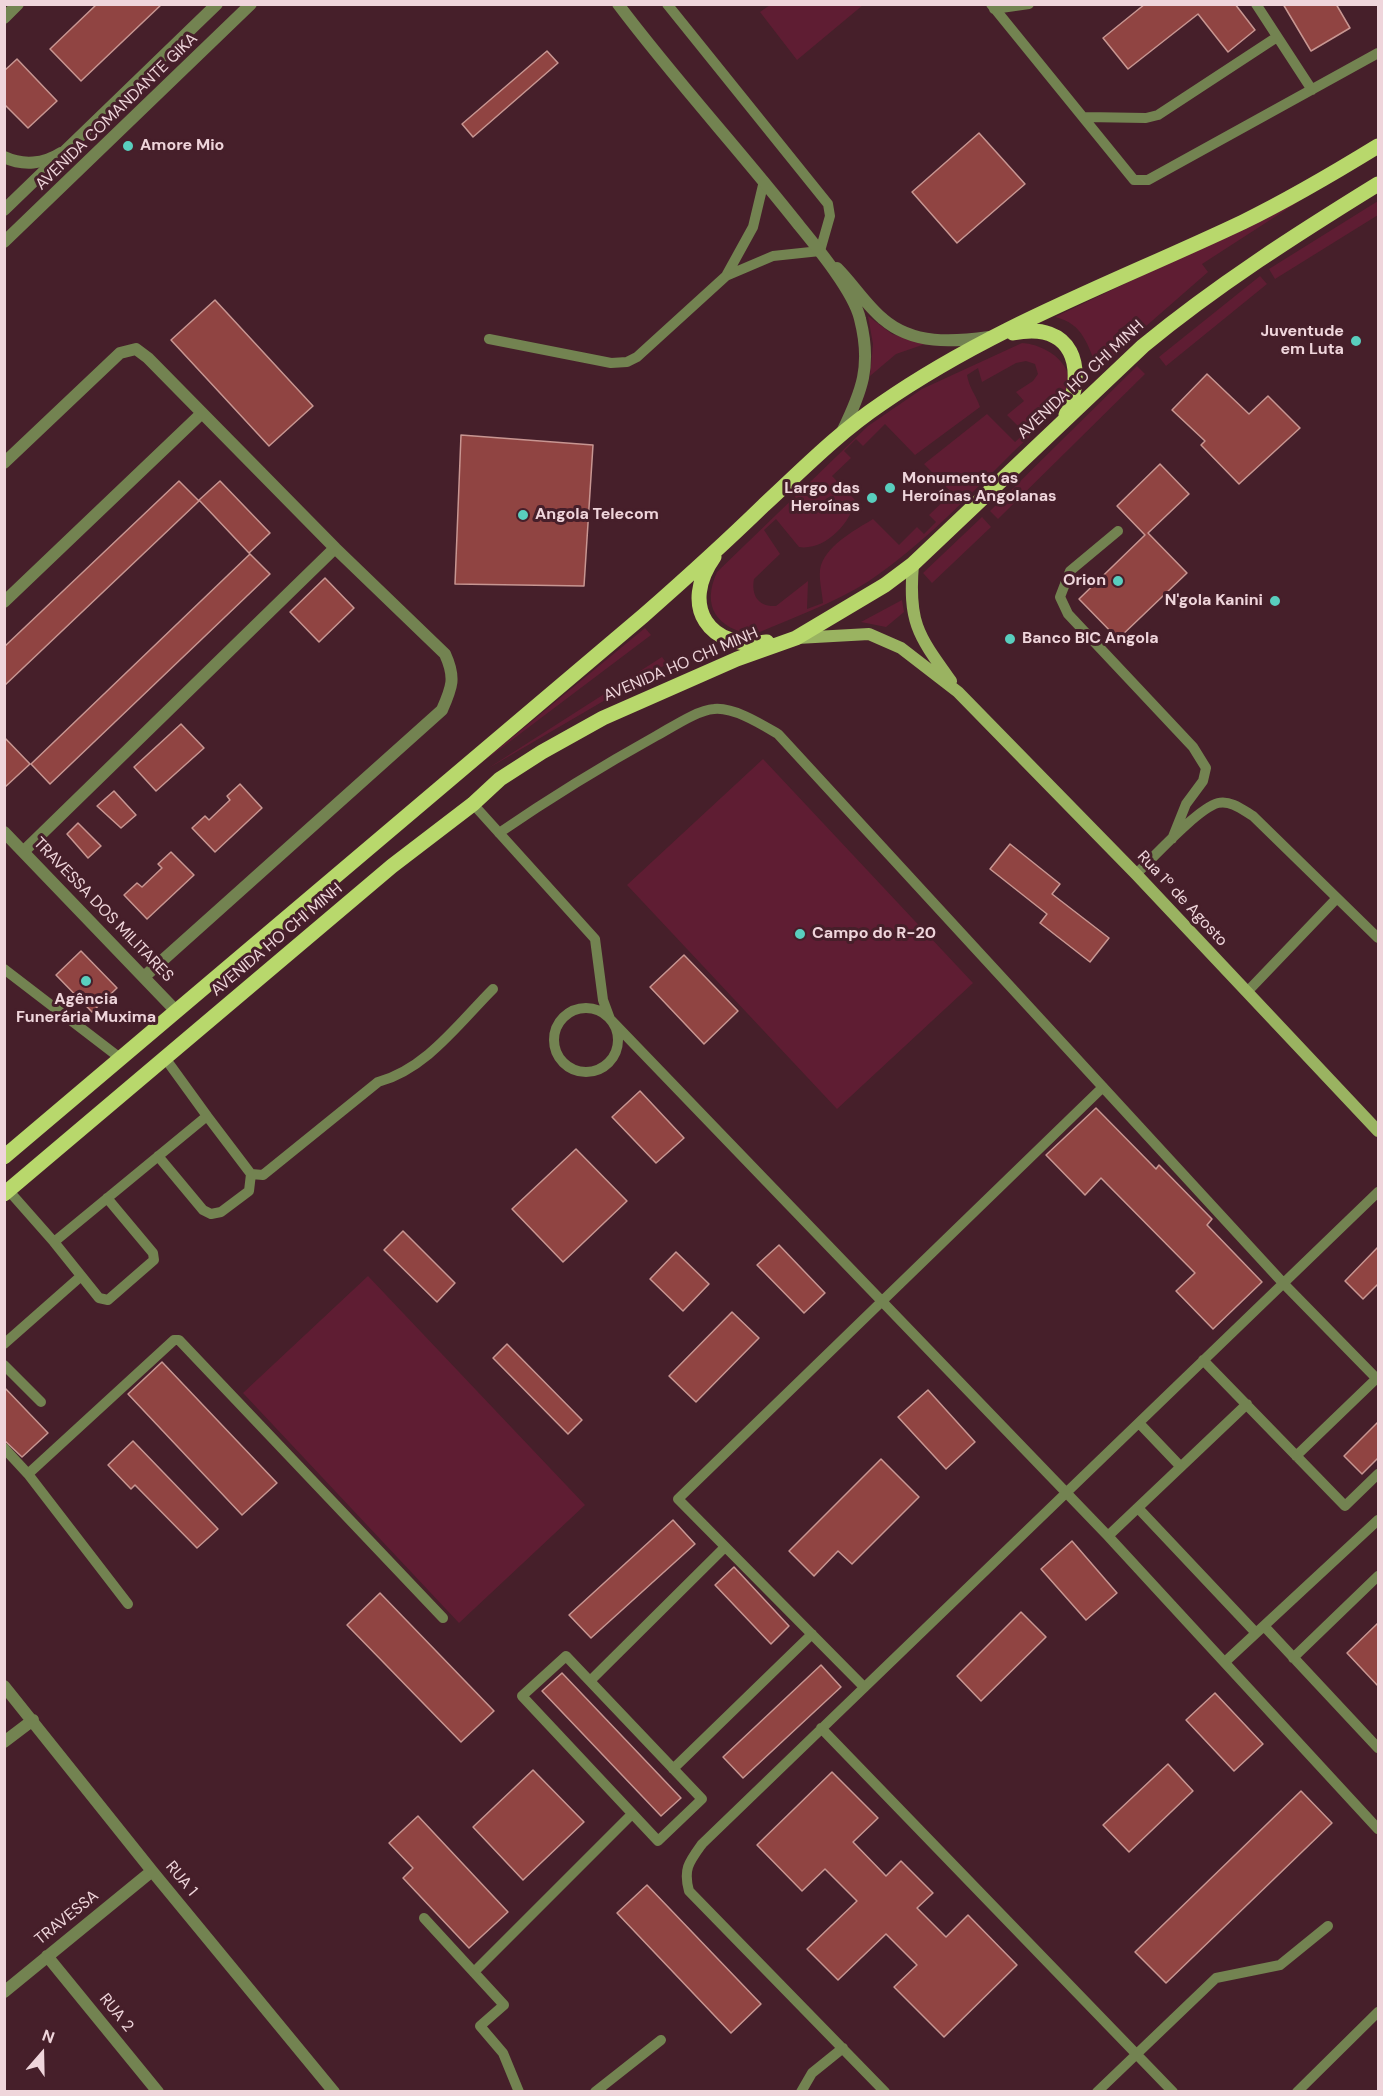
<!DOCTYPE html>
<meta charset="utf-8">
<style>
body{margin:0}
#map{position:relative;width:1383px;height:2096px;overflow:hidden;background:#461f2a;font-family:"DM Sans",sans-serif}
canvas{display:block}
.frame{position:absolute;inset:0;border:6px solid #efd5db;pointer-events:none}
.north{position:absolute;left:12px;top:2024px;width:60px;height:60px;-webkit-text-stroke:4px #461f2a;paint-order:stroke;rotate:20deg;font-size:16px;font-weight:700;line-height:24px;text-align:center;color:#efd5db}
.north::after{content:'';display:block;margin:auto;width:21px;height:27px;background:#efd5db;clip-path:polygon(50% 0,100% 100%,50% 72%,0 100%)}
</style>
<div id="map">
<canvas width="1383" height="2096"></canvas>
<div class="frame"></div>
<div class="north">N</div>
</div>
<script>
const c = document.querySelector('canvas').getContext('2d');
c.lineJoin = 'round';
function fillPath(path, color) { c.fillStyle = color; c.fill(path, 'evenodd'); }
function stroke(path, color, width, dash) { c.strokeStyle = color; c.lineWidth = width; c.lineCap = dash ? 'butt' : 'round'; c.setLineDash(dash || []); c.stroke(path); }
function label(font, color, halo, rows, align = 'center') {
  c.font = font + ' "DM Sans",sans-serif'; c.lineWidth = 6; c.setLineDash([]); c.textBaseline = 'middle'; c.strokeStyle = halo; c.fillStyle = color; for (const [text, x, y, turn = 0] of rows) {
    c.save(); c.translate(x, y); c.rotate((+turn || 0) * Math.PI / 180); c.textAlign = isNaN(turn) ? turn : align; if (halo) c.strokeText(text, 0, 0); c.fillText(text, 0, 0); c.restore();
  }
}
const green = new Path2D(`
 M770 5V4L863 5 797 60 760 12Z
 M1301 200 1202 264 1208 272 1137 334 1129 323 1118 330 1127 345 1098 369C1087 345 1084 324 1055 317Z
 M1378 201V215L1275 279 1269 269Z
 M1260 276 1267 284 1166 366 1159 357Z
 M868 316 892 334 925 344 896 354 870 376 873 344Z
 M1022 343C1046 344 1081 367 1065 396 1052 417 1030 436 1012 453 967 498 921 546 869 581 833 604 791 618 753 635 717 628 701 607 717 572L868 426 922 389ZM1026 361 1035 364 1038 374 1033 381 1016 392 1024 401 1007 415 1025 433 1015 442 987 414 924 464 952 493 929 515 936 522 924 534 917 527 899 545 873 519C855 530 823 547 820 570 819 580 822 592 823 603L807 609 808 581 776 606C758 607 751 595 754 579L780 554 764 530 776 519 799 547C824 551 851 524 855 500L832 476 851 458 844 451 856 439 863 446 885 424 915 455 980 407C976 395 969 388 967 375L978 368 982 382 1016 363Z
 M1137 366 1145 374 998 519 990 511Z
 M982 517 991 527 932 583 923 573Z
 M902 600 904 612 886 627 861 622Z
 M645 628 651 635 480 764Z
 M662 657 667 664 487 769Z
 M763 759 973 983 837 1109 627 885Z
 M368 1276 585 1505 459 1623 243 1393Z`);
const building = new Path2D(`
 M97 4H162L81 81 50 49Z
 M1145 4H1235L1255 30 1228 52 1198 14 1128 69 1103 38Z
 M1283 4H1336L1350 28 1311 51Z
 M547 51 558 63 473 137 462 124Z
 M17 59 57 101 28 128 4 104V71Z
 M979 133 1025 184 957 243 912 192Z
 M215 300 313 406 269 446 171 340Z
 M1207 374 1249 414 1268 396 1300 428 1239 484 1201 445 1205 441 1172 410Z
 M461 435 593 445 584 586 455 584Z
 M1160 464 1189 494 1148 533 1187 573 1118 639 1079 599 1145 535 1117 506Z
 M179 481 199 501 4 686V647Z
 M220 481 270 533 249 553 199 500Z
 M250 554 270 574 50 784 31 764Z
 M325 578 354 608 319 642 290 612Z
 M181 724 204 748 156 791 134 767Z
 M4 737 30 764 4 788Z
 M240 784 262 808 215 852 192 828 205 816 209 820 230 800 227 796Z
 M114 791 136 815 121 828 97 806Z
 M78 823 101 846 88 858 67 834Z
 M1010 844 1060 884 1052 894 1109 938 1090 962 1040 923 1047 914 990 869Z
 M171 852 194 875 147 919 124 895 137 883 142 887 162 868 158 864Z
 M81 951 117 988 92 1012 56 975Z
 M684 955 738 1011 704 1044 650 987Z
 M640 1091 684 1138 656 1163 612 1117Z
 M1096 1108 1156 1169 1159 1165 1212 1219 1207 1225 1262 1282 1213 1329 1176 1291 1195 1273 1101 1178 1085 1195 1046 1155Z
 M576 1149 627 1201 563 1262 512 1209Z
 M403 1231 455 1283 437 1302 384 1250Z
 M779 1245 825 1293 804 1313 757 1265Z
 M1378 1247V1284L1363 1299 1345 1281Z
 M676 1252 709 1284 683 1311 650 1279Z
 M732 1312 759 1338 696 1402 669 1376Z
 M507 1344 582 1420 568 1434 493 1358Z
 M162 1362 277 1483 242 1515 128 1394Z
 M4 1387 48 1433 22 1457 4 1440Z
 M928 1390 975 1442 946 1469 898 1417Z
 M1378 1422V1458L1362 1474 1344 1456Z
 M133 1441 218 1529 197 1548 135 1485 131 1489 108 1465Z
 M881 1459 919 1497 852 1564 838 1551 814 1576 789 1551Z
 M673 1520 695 1544 591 1638 569 1615Z
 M1072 1541 1117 1593 1086 1620 1041 1569Z
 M734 1567 789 1626 771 1644 715 1585Z
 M380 1593 494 1711 461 1742 347 1625Z
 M1021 1612 1046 1637 981 1701 957 1676Z
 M1378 1623V1686L1347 1653Z
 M821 1665 841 1687 743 1778 723 1757Z
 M562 1673 681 1798 661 1816 542 1691Z
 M1215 1693 1263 1744 1234 1771 1186 1720Z
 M1168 1764 1193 1791 1129 1852 1103 1825Z
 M533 1770 584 1822 523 1880 473 1827Z
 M832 1772 878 1818 853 1842 886 1876 901 1861 933 1893 917 1908 946 1937 968 1915 1017 1965 944 2037 894 1987 917 1965 886 1934 838 1980 807 1949 857 1901 825 1869 802 1891 757 1845Z
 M1301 1791 1332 1823 1166 1983 1135 1952Z
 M418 1816 508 1912 469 1948 403 1878 413 1868 389 1843Z
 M647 1885 761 2004 731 2033 617 1913Z`);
const service = new Path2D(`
 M667 4 828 204 830 216 820 251 773 256 726 276
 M991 4 1134 180H1148L1378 53
 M1256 4 1312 90
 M994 9 1029 4
 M1085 117 1146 118 1158 115 1277 37
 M489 339 611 363 627 362 637 357 726 276 753 227 764 181
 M1118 531 1070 571 1060 597 1068 614 1193 747 1206 768 1203 781 1186 804 1172 839
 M473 804 595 939 603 1000 610 1019 1108 1536 1378 1829
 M499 833C550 798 602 766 656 736 671 728 697 710 714 709 734 707 761 724 778 734L1284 1284 1378 1380
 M1136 874C1152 859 1198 808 1218 803 1231 800 1243 810 1253 816L1378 938
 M4 969 120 1058
 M1247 992 1337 898
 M554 1040a32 32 0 1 1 64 0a32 32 0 1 1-64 0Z
 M165 1058 207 1116
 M158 1156 203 1210 211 1214 221 1212 249 1191 251 1174
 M9 1191 54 1242
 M107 1198 153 1253 154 1260 108 1300 99 1298 54 1242 207 1116 251 1174 263 1175 378 1082C426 1069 458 1024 493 989
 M4 1344 80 1277
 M1203 1360 1345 1506 1378 1474
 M4 1365 41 1402
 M1139 1423 1181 1467
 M4 1448 28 1474 128 1604
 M1296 1456 1377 1378
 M28 1474 174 1340H179L443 1618
 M1138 1508 1256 1633
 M1108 1536 1247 1404
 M1264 1626 1378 1748
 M566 1656 702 1799 658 1841 522 1696Z
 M1293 1658 1378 1576
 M1226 1661 1378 1520
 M590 1681 725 1547
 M864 1687 678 1499 1103 1087
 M821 1728 1173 2092
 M673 1769 812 1634
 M424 1918 504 2005 480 2026 503 2053 519 2092
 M474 1972 632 1814
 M595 2092 661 2040
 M801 2092 812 2073 843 2048
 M885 2092 689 1891C683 1869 689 1862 702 1844L1378 1192
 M1097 2092 1216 1978 1280 1965 1328 1926
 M1297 2092 1378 2012`);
const minor = new Path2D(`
 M618 4C675 80 739 149 798 224 816 246 854 292 860 319 872 366 862 391 842 432
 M4 18 18 4
 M4 157C23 166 44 164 61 153
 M837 268C853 284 866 305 883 319 913 345 953 342 989 337
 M4 463 120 353 136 349 148 358 335 548 445 654C456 678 452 687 442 710L145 976
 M4 602 202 413
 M4 832 177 1012
 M24 851 335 548
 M4 1686 152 1871 334 2092
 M4 1742 33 1720
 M47 1956 158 2092
 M4 1992 152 1871`);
const tertiary = new Path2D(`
 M4 210 217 4
 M4 242 251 4`);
const secondary = new Path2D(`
 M913 564C908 623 918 635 951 681
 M797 638 869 634 901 648 958 692 1136 874 1378 1131`);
const primary = new Path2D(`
 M1013 333C1073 321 1087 367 1066 415
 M714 557C679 606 709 651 767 642
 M4 1157C217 976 430 796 643 616 684 580 725 543 764 505 802 470 838 433 881 404 993 326 1121 280 1243 222 1290 199 1334 173 1378 146
 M4 1194 392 866 473 804 500 779 542 752 603 718 737 659 796 638 885 585 913 564 1143 346C1217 285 1297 234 1378 184`);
const markers = [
 [128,146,6,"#59cebe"],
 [1356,341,6,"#59cebe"],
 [890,488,6,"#59cebe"],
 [872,498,6,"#59cebe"],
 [523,515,6,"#59cebe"],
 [1118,581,6,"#59cebe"],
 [1275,601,6,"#59cebe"],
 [1010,639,6,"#59cebe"],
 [800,934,6,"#59cebe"],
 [86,981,6,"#59cebe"]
];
const streetNames = [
 ["AVENIDA COMANDANTE GIKA",117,112,-44],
 ["AVENIDA HO CHI MINH",1081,380,-43],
 ["AVENIDA HO CHI MINH",681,665,-23],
 ["Rua 1º de Agosto",1182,899,47],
 ["TRAVESSA DOS MILITARES",103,910,46],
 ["AVENIDA HO CHI MINH",277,940,-40],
 ["RUA 1",181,1879,50],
 ["TRAVESSA",67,1918,-39],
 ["RUA 2",116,2013,51]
];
const poiNames = [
 ["Amore Mio",140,146],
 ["Juventude",1344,332,"right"],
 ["em Luta",1344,350,"right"],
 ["Monumento as",902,479],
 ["Heroínas Angolanas",902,497],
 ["Largo das",860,489,"right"],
 ["Heroínas",860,507,"right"],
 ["Angola Telecom",535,515],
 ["Orion",1106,581,"right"],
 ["N'gola Kanini",1263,601,"right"],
 ["Banco BIC Angola",1022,639],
 ["Campo do R-20",812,934],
 ["Agência",86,1000,"center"],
 ["Funerária Muxima",86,1018,"center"]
];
fillPath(green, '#5f1d33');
fillPath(building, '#904442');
stroke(building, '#c89692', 1.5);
stroke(service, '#738351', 10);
stroke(minor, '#738351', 12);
stroke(tertiary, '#738351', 12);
stroke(secondary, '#9ab361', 12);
stroke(primary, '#b8d86c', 15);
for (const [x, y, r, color] of markers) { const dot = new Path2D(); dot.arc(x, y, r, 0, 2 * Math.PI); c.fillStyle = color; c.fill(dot); stroke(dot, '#461f2a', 2); }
label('16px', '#efd5db', '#461f2a', streetNames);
label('bold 16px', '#efd5db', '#461f2a', poiNames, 'left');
</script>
